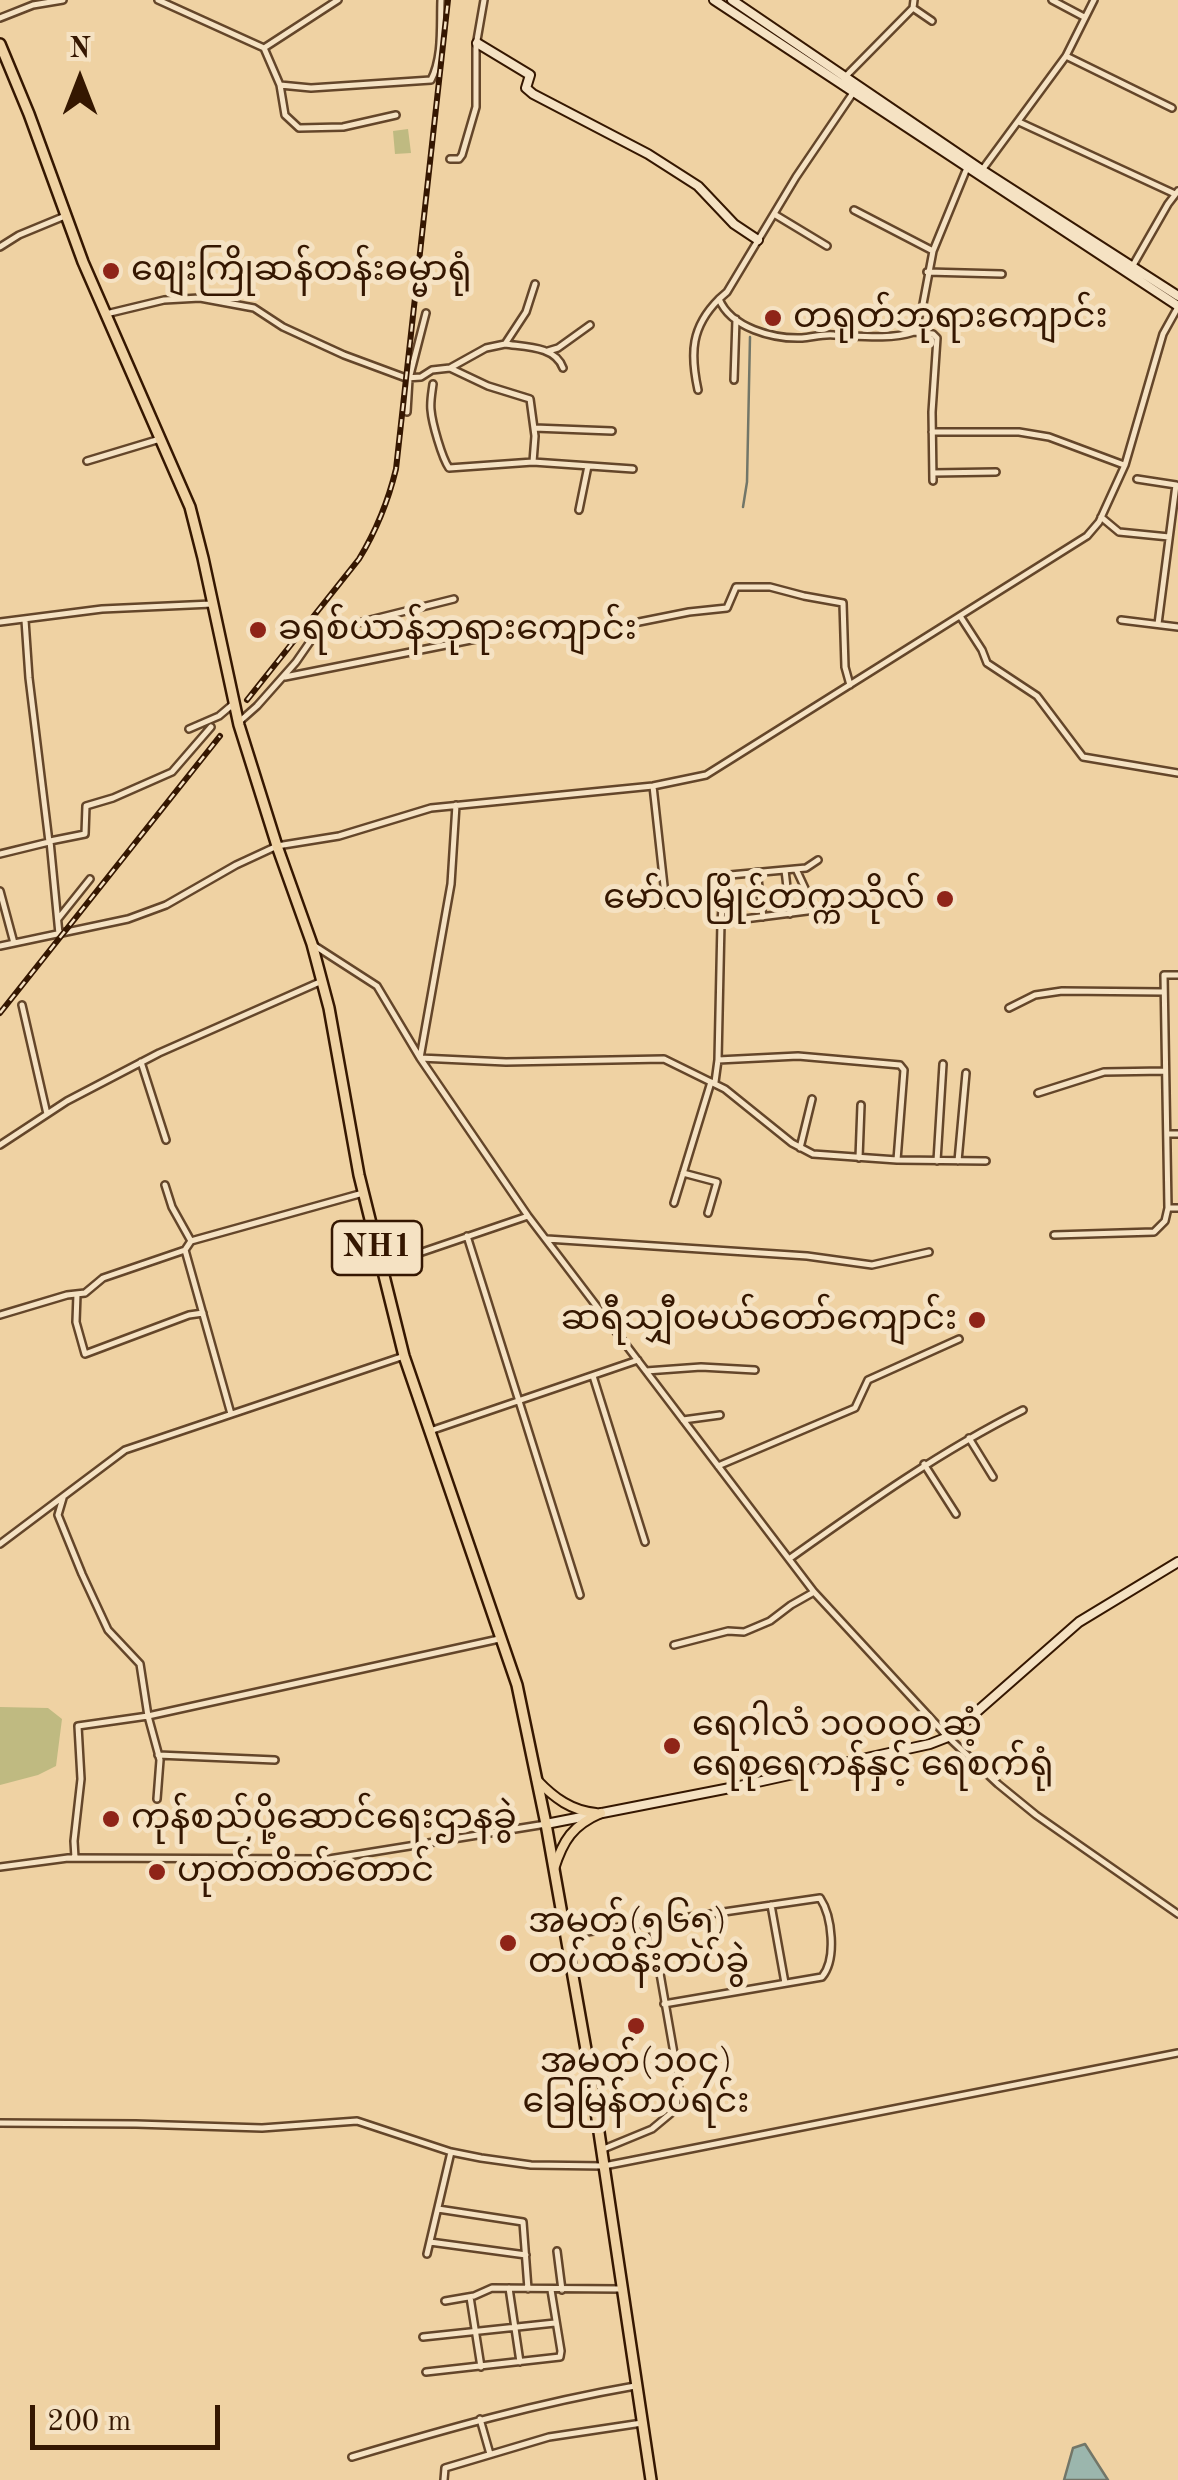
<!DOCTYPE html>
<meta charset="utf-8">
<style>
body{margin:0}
#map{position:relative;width:1178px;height:2480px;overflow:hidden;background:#efd2a3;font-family:"Old Standard TT",serif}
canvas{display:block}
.north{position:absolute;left:30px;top:30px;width:100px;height:100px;-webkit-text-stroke:8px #f5e2c3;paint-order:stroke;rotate:0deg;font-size:28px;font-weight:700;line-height:40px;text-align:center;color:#351701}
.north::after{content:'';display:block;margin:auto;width:35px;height:45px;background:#351701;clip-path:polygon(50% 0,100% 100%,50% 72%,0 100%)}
.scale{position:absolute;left:30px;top:2405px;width:190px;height:45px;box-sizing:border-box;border:5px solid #351701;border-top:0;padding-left:12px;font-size:30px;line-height:35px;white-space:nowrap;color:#351701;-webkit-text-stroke:8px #f5e2c3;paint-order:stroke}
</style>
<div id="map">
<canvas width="1178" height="2480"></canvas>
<div class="north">N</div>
<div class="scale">200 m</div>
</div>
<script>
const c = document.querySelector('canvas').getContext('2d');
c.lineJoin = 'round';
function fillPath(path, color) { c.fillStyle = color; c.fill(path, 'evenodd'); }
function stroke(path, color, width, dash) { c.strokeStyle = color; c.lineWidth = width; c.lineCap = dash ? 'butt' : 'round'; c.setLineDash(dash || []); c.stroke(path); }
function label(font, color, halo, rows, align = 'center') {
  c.font = font + ' "Old Standard TT","Noto Sans Myanmar",serif'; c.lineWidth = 10; c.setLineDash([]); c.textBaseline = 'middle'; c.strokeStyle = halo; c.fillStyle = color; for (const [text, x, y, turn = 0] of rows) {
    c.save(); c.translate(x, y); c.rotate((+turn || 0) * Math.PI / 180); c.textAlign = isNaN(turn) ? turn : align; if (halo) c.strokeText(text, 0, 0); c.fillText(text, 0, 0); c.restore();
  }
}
const green = new Path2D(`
 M408 129 411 153 395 154 393 131Z
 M0 1707 48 1708 62 1719 56 1766 38 1775 0 1785Z`);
const water = new Path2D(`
 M1085 2444 1108 2480H1064L1073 2448Z`);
const stream = new Path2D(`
 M743 507 747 482 750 337`);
const street = new Path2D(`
 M158 0 264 48 338 0
 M914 0 913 8 932 21
 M1052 0 1084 17
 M0 18 33 5 63 0
 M264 48 280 85 285 115 299 128 343 127 396 115
 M1066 56 1172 108
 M845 77 913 8
 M280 85 311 88 431 80C443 57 440 26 441 0
 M853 93 796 177 727 292 719 299C731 328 773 339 802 338 813 337 823 334 834 335 860 336 889 340 914 332L923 304 933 251 967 168
 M1019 122 1175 194
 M450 159H459L462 155 476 107V46L484 0
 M982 170 1066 56 1094 0
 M854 210 933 251
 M774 214 827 246
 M0 247 19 235 65 216
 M1132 267 1168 204 1178 191
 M927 272 1002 274
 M106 314 164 300 200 298 254 308 283 327 344 355 406 378 421 377 432 370 450 368 488 386 530 399 535 436 533 462
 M914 332 933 334 937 338 932 412 933 481
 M505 344C526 347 555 346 563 368
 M548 351 558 348 590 325
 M450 368 486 348 505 344 526 312 535 284
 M734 380 736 319
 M433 384C432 392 430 402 431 410 432 423 442 458 449 468L533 462 633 469
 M698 390C690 353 691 327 719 299
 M407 412 409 379 426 313
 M534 428 612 431
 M932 432H1019L1049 437 1124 465
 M87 461 160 439
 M933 473 996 472
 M1137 479 1176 485 1158 624
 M579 510 588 466
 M1101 517 1119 532 1169 537
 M960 616 982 650 987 663 1037 696 1083 757 1178 773
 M1121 620 1178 627
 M0 622 102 609 212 604
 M639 622 689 612 727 608 736 587H770L804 596 843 603 845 667 850 685
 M285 677 481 638
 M239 722 257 706 296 662 314 636 330 630 454 599
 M189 729 219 716 232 705
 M653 786 666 904
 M456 805 451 884 420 1058 506 1062 664 1059 725 1089 792 1143 813 1154 897 1160 986 1161
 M0 854 49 842 29 678 25 620
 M785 870 790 914
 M757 872 763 917
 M0 891 14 943
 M58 919 90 879
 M721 922 815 910 796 869
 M59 934 50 841 85 834 86 806 113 798 172 772 211 727
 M0 946 128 919 166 905 236 865 277 846 339 836 431 808 653 786 706 775 1087 536 1099 522 1125 465 1163 334 1178 307
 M315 946 377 986 420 1058 528 1216 814 1592 948 1737 998 1784 1036 1815 1178 1914
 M1178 975H1164L1168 1208H1178
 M22 1005 47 1114
 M1009 1008 1035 995 1062 991 1164 992
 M718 1060 798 1056 900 1065 904 1070 897 1160
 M141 1062 166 1140
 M715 1082 718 1060 721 922 724 879 730 875 806 868 818 860
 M1038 1093 1104 1072 1165 1071
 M1167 1134H1178
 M0 1145 67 1101 159 1053 322 981
 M800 1148 812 1099
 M859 1158 861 1105
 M937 1161 943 1064
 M958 1161 966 1073
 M683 1173 717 1182 708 1213
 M165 1185 172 1207 191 1241
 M674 1203 711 1082
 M1054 1235 1154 1232 1165 1221 1168 1208
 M467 1236 580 1595
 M547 1239 807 1256 872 1265 929 1252
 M185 1250 231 1414
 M381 1266 528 1216
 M77 1294 76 1322 85 1354 189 1315 203 1313
 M0 1315 67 1295 85 1293 103 1278 185 1250 191 1241 363 1193
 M646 1371 701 1367 755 1370
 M593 1376 645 1542
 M683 1420 720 1415
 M430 1431 638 1360
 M969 1438 993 1477
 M924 1464 956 1514
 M718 1466 855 1408 868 1380 959 1339
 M63 1498 58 1515 82 1574 108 1630 140 1664 148 1716 160 1760 157 1799
 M0 1544 125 1450 404 1356
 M789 1559C865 1505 939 1452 1023 1410
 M674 1645 728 1631 744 1632 770 1621 791 1605 814 1592
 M158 1755 275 1760
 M75 1858 74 1841 81 1779 78 1726 148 1716 499 1639
 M0 1867 68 1858 329 1859 546 1824
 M771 1905 785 1983
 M566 1935 820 1898C832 1916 837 1959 822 1977L664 2004
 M0 2123 136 2124 262 2128 357 2121 451 2152 481 2158 531 2165 604 2166 1178 2053
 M601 2150 652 2129 676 2109 679 2082 651 1922
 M438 2209 523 2222 528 2289
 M430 2242 526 2255
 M557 2251 562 2290
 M427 2254 451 2152
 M509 2288 520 2362
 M470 2297 481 2367
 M445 2301 474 2296 492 2288 621 2289
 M423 2337 555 2323
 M426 2372 560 2357 561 2351 551 2290
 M480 2419 490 2454
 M352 2457C446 2429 537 2403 635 2386
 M444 2480 445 2468 549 2437 642 2423`);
const secondary = new Path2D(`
 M714 0 1178 306
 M732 0 982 170 1178 296
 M477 43 530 75 526 88 533 94 648 154 698 186 734 224 758 240
 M546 1824 735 1787 930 1744 948 1737 1079 1622 1178 1562`);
const primary = new Path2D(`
 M537 1780C554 1798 572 1811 596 1813
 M554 1869C563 1840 573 1825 601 1813`);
const highway = new Path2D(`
 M0 44 29 114 83 262 190 507 203 558 239 725 277 846 312 944 329 1008 359 1175 404 1356 517 1685 546 1824 590 2072 651 2480`);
const rail = new Path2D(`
 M247 700 359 559C376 531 388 502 396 469L448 0
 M0 1013 220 736`);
const markers = [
 [111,271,10,"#8f2418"],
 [773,318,10,"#8f2418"],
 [258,630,10,"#8f2418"],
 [945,899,10,"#8f2418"],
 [977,1320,10,"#8f2418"],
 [672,1746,10,"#8f2418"],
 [111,1819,10,"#8f2418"],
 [157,1872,10,"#8f2418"],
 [508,1943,10,"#8f2418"],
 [636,2026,10,"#8f2418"]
];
const shields = [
 [377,1248,90]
];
const shieldNames = [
 ["NH1",377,1248]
];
const poiNames = [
 ["စျေးကြိုဆန်တန်းဓမ္မာရုံ",131,271],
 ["တရုတ်ဘုရားကျောင်း",793,318],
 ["ခရစ်ယာန်ဘုရားကျောင်း",278,630],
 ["မော်လမြိုင်တက္ကသိုလ်",925,899,"right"],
 ["ဆရီသျှီဝမယ်တော်ကျောင်း",957,1320,"right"],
 ["ရေဂါလံ ၁၀၀၀၀ ဆံ့",692,1726],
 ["ရေစုရေကန်နှင့် ရေစက်ရုံ",692,1766],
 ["ကုန်စည်ပို့ဆောင်ရေးဌာနခွဲ",131,1819],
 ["ဟုတ်တိတ်တောင်",177,1872],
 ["အမှတ်(၅၆၅)",528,1923],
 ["တပ်ထိန်းတပ်ခွဲ",528,1963],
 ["အမှတ်(၁၀၄)",636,2063,"center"],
 ["ခြေမြန်တပ်ရင်း",636,2103,"center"]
];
fillPath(green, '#bfba81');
fillPath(water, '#9bb6ad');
stroke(water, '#727668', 2.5);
stroke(stream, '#727668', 2.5);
stroke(street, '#64462a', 10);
stroke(secondary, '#351701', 12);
stroke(primary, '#351701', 12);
stroke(highway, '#351701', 14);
stroke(street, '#f5e2c3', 5);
stroke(secondary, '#f5e2c3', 8);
stroke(primary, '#efd2a3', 8);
stroke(highway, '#efd2a3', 9);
stroke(rail, '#351701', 6);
stroke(rail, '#f5e2c3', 2.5, [8]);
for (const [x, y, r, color] of markers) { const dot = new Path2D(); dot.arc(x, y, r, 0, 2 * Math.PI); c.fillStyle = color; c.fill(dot); stroke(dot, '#f5e2c3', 4); }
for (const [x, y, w] of shields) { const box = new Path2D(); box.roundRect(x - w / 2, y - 27, w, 54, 8); c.fillStyle = '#f5e2c3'; c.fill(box); stroke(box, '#351701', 2.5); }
label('bold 32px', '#351701', null, shieldNames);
label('35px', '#351701', '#f5e2c3', poiNames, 'left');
</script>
